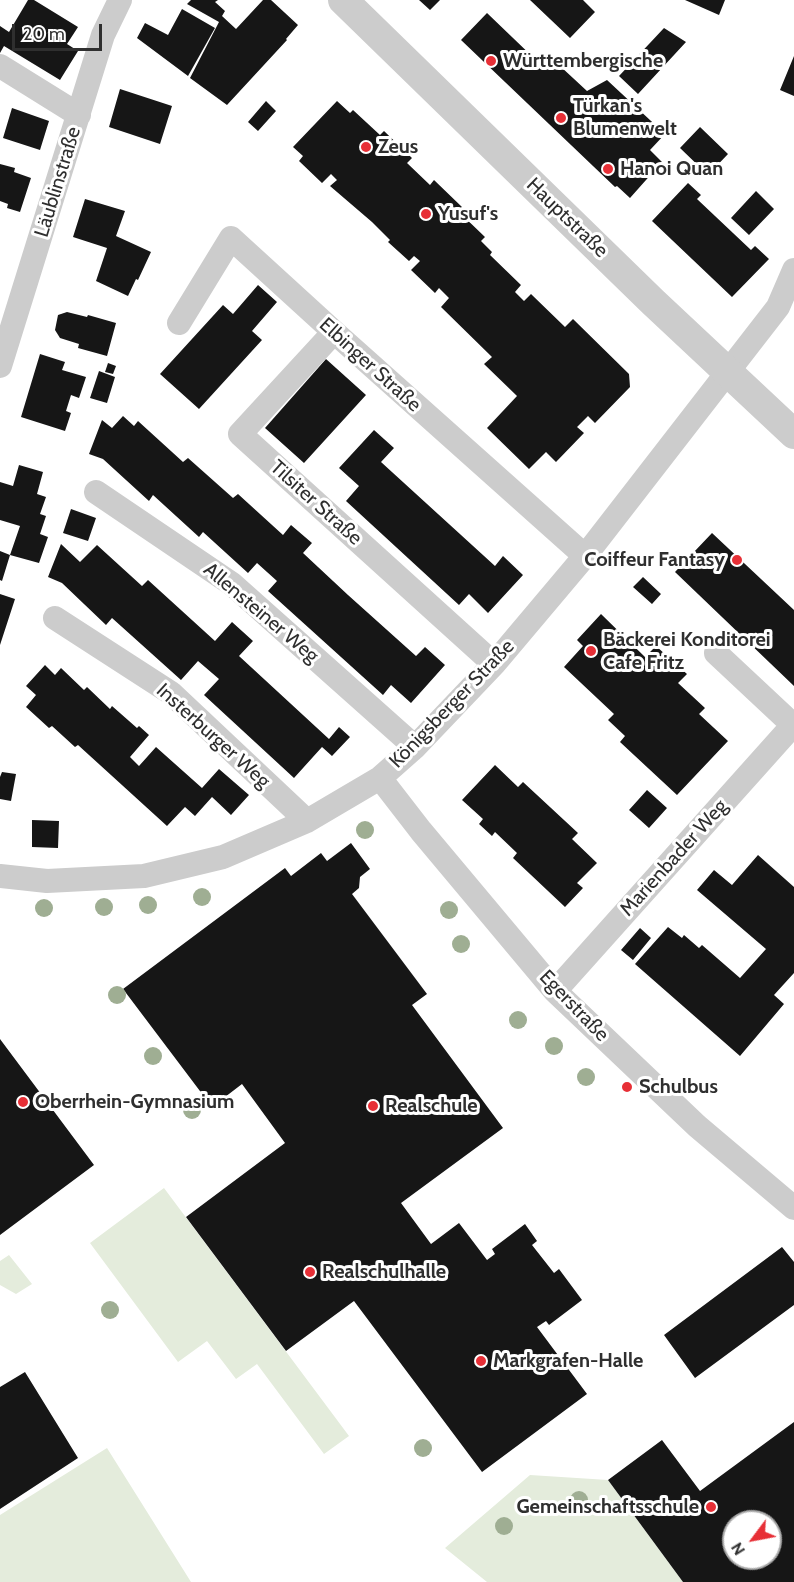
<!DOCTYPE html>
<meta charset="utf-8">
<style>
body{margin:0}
#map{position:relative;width:794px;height:1582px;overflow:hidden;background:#fff;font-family:Cabin,sans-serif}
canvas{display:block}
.north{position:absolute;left:722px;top:1510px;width:60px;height:60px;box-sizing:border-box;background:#fff;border:2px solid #acacac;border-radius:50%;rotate:238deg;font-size:16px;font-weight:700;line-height:24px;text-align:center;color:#2f2f2f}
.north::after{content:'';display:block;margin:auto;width:21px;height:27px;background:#e72f36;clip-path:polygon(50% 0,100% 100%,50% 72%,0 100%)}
.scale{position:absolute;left:12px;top:24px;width:90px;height:27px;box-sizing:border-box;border:3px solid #2f2f2f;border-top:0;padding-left:8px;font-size:18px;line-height:21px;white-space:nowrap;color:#2f2f2f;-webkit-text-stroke:4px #fff;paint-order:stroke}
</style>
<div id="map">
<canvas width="794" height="1582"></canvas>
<div class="north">N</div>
<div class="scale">20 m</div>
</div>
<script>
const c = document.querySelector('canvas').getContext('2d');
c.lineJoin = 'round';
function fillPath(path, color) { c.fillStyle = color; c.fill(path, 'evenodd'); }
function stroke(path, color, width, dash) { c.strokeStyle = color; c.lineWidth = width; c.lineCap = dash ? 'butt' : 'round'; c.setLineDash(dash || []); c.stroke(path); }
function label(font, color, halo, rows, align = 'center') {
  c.font = font + ' Cabin,sans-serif'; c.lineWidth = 6; c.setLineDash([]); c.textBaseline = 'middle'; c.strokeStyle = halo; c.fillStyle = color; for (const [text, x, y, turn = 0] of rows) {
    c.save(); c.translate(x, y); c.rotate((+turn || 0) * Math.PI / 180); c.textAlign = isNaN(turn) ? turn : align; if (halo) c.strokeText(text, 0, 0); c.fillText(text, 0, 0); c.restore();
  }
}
const green = new Path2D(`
 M164 1188 349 1436 324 1454 257 1364 236 1379 207 1341 178 1362 90 1243Z
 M9 1255 32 1284 16 1294 0 1285V1261Z
 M107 1448 191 1582H0V1515Z
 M530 1475 608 1480 683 1582H487L445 1548Z`);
const building = new Path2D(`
 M28 0H34L78 27 67 44 78 51 60 80 4 46 0 53V26L9 32Z
 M191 0H218L215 2 225 11 222 16 236 29 263 0H271L298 25 286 39 287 40 227 105 190 78 219 22 187 4Z
 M419 0H440L430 10Z
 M530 0H583L595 12 570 38Z
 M685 0H725L719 15Z
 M182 9 215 28 188 76 137 38 145 23 168 35Z
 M487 13 538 62 546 53 587 91 607 80 665 134 650 150 662 162 630 198 617 186 615 187 461 40Z
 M664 28 686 42 638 94 619 76Z
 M794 56V96L780 90Z
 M120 89 172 106 160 144 109 127Z
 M266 101 276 111 258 131 248 122Z
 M337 101 350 113 353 110 380 135 384 131 412 158 407 163 430 185 434 180 462 207 458 211 485 237 481 241 492 252 490 255 521 285 515 292 524 301 531 294 565 327 573 319 629 374 630 387 595 423 588 416 577 427 584 433 556 462 546 452 529 469 487 428 517 396 484 364 492 357 441 307 449 298 439 288 435 293 411 270 420 261 414 256 409 261 388 242 390 240 372 222 330 186 337 180 331 174 322 183 299 161 303 156 293 147Z
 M12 108 49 121 40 150 3 138Z
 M700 127 728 154 708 175 680 148Z
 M0 164 15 168 14 172 31 178 20 212 7 208 8 204 0 201Z
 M688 183 701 195 697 199 751 250 755 246 769 259 732 297 652 221Z
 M756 191 774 209 749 235 731 218Z
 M85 199 125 211 116 236 151 252 138 280 136 279 128 296 96 281 107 248 73 237Z
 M258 285 277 302 252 331 262 340 199 409 160 374 223 305 233 314Z
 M67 312 87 317 88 315 116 323 107 356 78 348 79 344 60 338 55 330 58 315Z
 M40 354 65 362 62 370 86 377 79 398 71 395 66 411 71 413 65 431 21 417Z
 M326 359 366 395 304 463 265 428Z
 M108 363 116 366 113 374 105 372Z
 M99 371 115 377 107 403 90 398Z
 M123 416 134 426 138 421 183 462 188 458 233 498 238 494 283 535 291 525 312 543 303 553 348 595 416 656 425 647 445 665 411 703 391 685 383 695 268 591 277 581 257 563 248 573 203 532 199 537 153 495 149 501 103 459 89 454 102 420 112 428Z
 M374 430 394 448 381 462 495 566 503 556 523 575 488 613 469 594 459 605 346 501 359 486 339 468Z
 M19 465 43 472 37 494 46 497 40 514 46 516 40 534 48 537 39 563 10 555 20 526 0 520V482L13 486Z
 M71 509 96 518 88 541 63 533Z
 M712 533 794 610V686L675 572Z
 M61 544 80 562 97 545 142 586 148 580 215 641 232 622 253 641 239 656 329 739 339 727 350 737 332 756 322 747 294 778 204 695 219 679 198 661 181 680 112 618 106 625 62 583 48 577Z
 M0 551 10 555 2 581 0 580Z
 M643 577 661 594 652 604 633 587Z
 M0 594 15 599 0 645Z
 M601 614 645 657 656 646 687 674 678 683 705 708 699 714 728 741 677 795 620 742 625 736 608 720 614 714 564 667 583 646 577 640Z
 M45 665 55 675 61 668 84 690 87 687 110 709 112 706 137 728 139 726 149 735 130 757 139 766 156 747 202 788 219 769 249 795 231 815 212 797 195 816 185 807 167 826 78 745 75 747 52 726 49 728 26 707 36 695 26 686Z
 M495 765 518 787 523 782 578 833 572 839 597 863 577 883 583 888 565 907 513 858 517 853 495 832 492 836 479 824 483 819 462 800Z
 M2 772 16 774 11 801 0 799V777Z
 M647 790 667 808 649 828 629 810Z
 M32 820 59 821 58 848 32 847Z
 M351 843 370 869 360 877 359 888 352 894 427 994 412 1005 503 1128 401 1203 431 1244 459 1223 487 1260 495 1254 492 1249 525 1224 537 1241 532 1245 554 1273 559 1269 582 1300 549 1325 546 1321 537 1327 587 1394 482 1472 354 1301 286 1351 186 1217 285 1143 242 1084 212 1107 123 989 285 868 291 876 321 853 327 861Z
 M758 855 794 887V973L774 995 784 1004 740 1056 635 964 668 927 682 938 684 935 699 948 702 945 740 978 766 949 697 890 714 870 732 885Z
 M640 928 651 938 633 960 621 950Z
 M0 1039 94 1165 0 1235Z
 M782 1247 794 1262V1305L695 1378 664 1335Z
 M25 1372 78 1458 0 1509V1387Z
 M794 1422V1582H683L608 1480 662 1440 700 1491ZM734 1522H770V1558H734Z`);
const minor = new Path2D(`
 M0 66 79 115
 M179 323 231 238 334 332 585 556
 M334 332 240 434 494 664
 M0 366 103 35 120 0
 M96 492 232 584 415 747
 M55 618 171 693 307 821
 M716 653 794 726
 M380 778 421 831 555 991 697 1126 794 1208
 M0 876 47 881 144 876 223 857 307 821 380 778 415 747 494 664 585 556 778 307 794 270
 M555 991 793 725`);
const tertiary = new Path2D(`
 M343 0 653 302 794 434`);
const trees = [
 [365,830],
 [202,897],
 [148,905],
 [104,907],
 [44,908],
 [449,910],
 [461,944],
 [117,995],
 [518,1020],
 [554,1046],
 [153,1056],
 [586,1077],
 [192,1110],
 [110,1310],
 [423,1448],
 [579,1500],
 [504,1526]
];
const markers = [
 [491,61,6,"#e72f36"],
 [561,118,6,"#e72f36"],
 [366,147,6,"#e72f36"],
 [608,169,6,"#e72f36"],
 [426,214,6,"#e72f36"],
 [737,560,6,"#e72f36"],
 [591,651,6,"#e72f36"],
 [627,1087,6,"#e72f36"],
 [23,1102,6,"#e72f36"],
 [373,1106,6,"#e72f36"],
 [310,1272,6,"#e72f36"],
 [481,1361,6,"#e72f36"],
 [711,1507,6,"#e72f36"]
];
const poiNames = [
 ["Württembergische",503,61],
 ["Türkan's",573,106],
 ["Blumenwelt",573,129],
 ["Zeus",378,147],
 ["Hanoi Quan",620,169],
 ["Yusuf's",438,214],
 ["Coiffeur Fantasy",725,560,"right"],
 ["Bäckerei Konditorei",603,640],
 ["Cafe Fritz",603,663],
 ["Schulbus",639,1087],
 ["Oberrhein-Gymnasium",35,1102],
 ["Realschule",385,1106],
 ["Realschulhalle",322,1272],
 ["Markgrafen-Halle",493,1361],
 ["Gemeinschaftsschule",699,1507,"right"]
];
const streetNames = [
 ["Läublinstraße",58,182,-73],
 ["Hauptstraße",567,218,44],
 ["Elbinger Straße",370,365,42],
 ["Tilsiter Straße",316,503,42],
 ["Allensteiner Weg",261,613,40],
 ["Königsberger Straße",452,704,-46],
 ["Insterburger Weg",213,736,42],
 ["Marienbader Weg",674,858,-48],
 ["Egerstraße",574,1006,46]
];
fillPath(green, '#e4ecdc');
fillPath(building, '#161616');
stroke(minor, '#ccc', 24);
stroke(tertiary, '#ccc', 30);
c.fillStyle = '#9fae93';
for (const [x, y] of trees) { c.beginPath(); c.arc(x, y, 9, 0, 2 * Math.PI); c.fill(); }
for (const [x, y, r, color] of markers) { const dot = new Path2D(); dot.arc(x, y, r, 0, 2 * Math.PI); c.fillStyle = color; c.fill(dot); stroke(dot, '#fff', 2); }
label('bold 20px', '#2f2f2f', '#fff', poiNames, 'left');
label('20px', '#2f2f2f', '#fff', streetNames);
</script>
